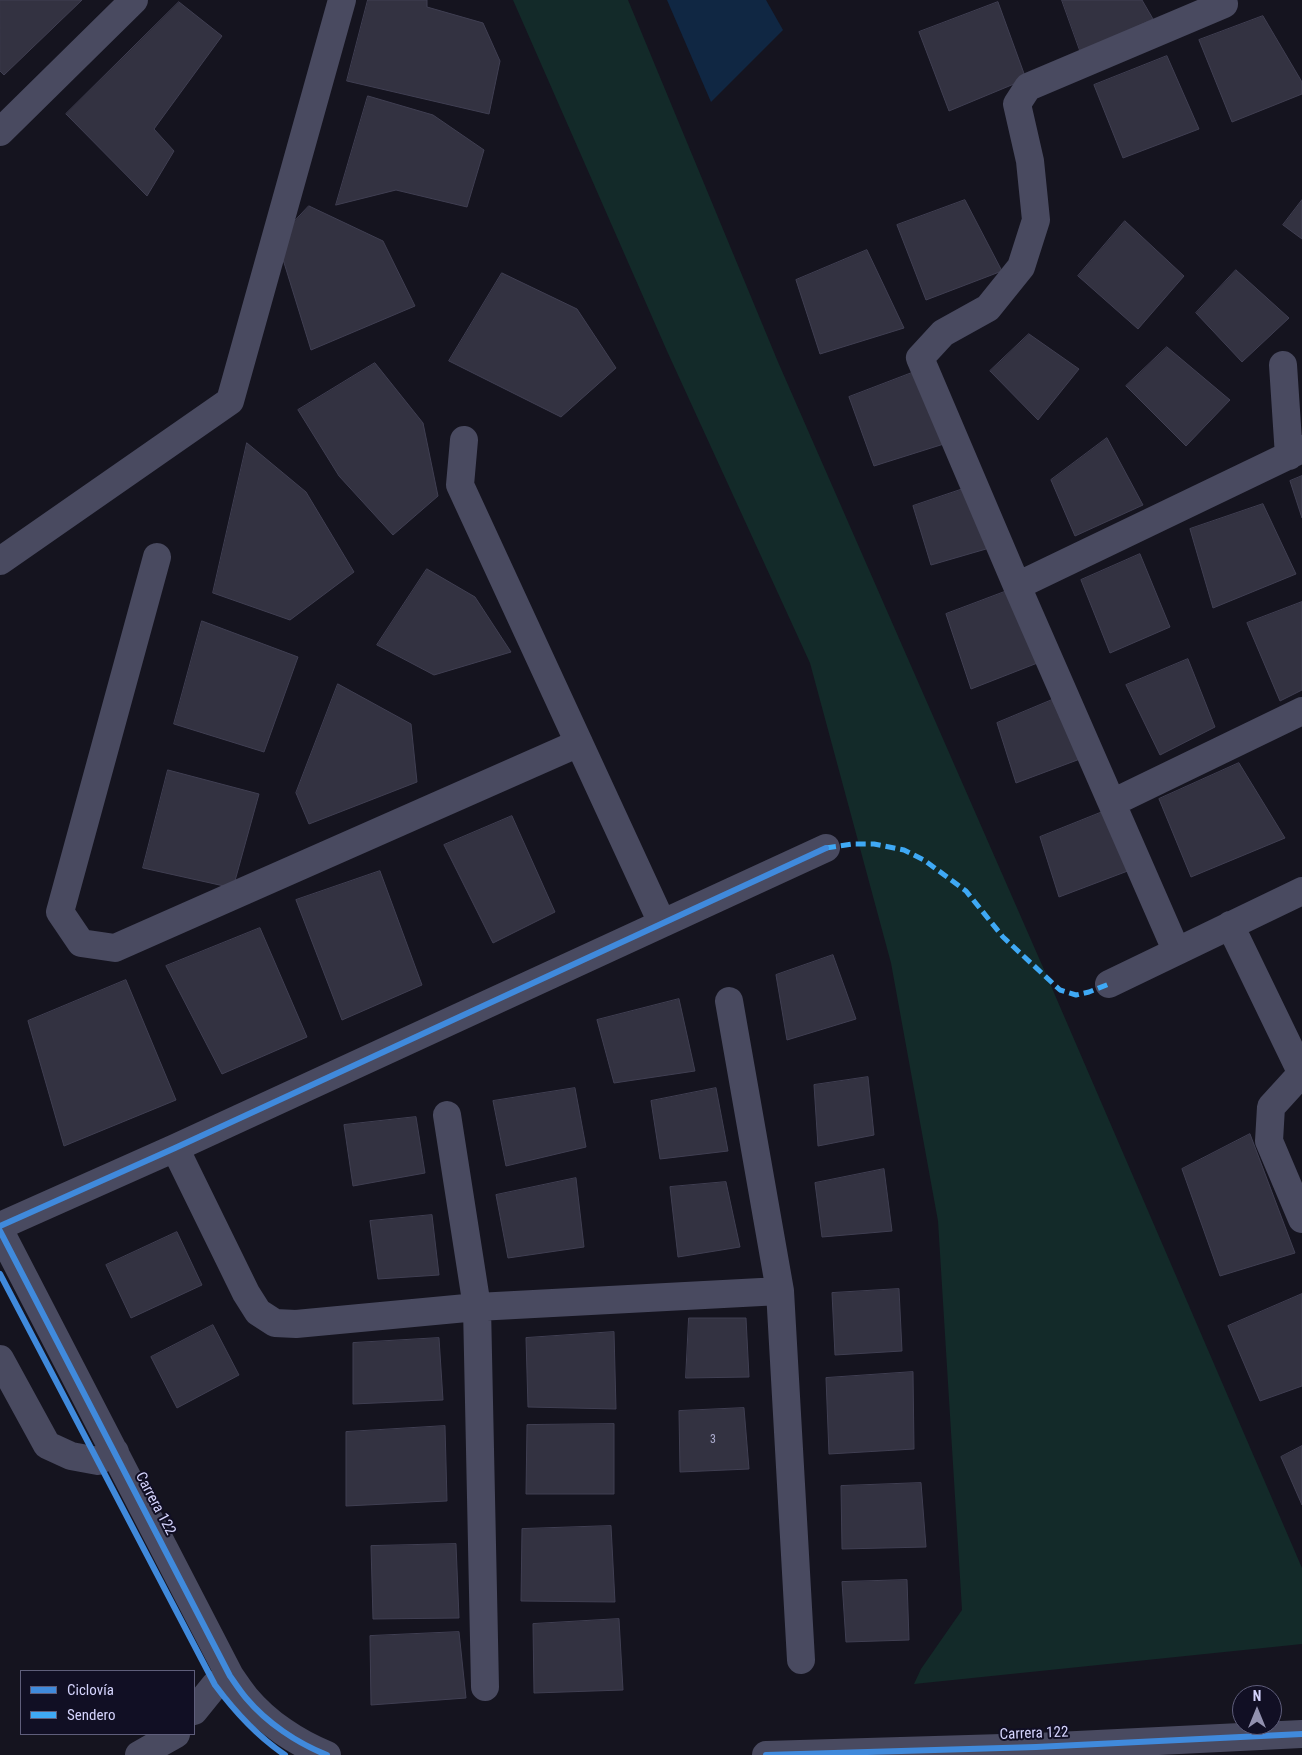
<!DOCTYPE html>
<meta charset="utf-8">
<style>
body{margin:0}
#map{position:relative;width:1302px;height:1755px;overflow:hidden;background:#15141f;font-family:"Roboto Condensed",sans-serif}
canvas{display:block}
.legend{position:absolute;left:20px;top:1670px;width:175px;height:65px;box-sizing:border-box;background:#110f24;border:1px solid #5f5e7b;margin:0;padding:6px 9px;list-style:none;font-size:15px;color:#d5d4fd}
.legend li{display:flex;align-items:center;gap:10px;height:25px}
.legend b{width:25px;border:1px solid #5f5e7b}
.north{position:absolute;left:1232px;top:1685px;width:50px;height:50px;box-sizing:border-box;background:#110f24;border:1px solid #5f5e7b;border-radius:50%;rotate:0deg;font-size:14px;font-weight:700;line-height:20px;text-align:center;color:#d5d4fd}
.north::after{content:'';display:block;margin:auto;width:18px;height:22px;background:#9291af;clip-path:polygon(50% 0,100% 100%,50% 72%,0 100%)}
</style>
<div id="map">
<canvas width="1302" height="1755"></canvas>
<ul class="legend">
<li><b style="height:6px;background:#408adc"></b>Ciclovía</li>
<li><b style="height:6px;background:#3fa9f5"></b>Sendero</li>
</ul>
<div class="north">N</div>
</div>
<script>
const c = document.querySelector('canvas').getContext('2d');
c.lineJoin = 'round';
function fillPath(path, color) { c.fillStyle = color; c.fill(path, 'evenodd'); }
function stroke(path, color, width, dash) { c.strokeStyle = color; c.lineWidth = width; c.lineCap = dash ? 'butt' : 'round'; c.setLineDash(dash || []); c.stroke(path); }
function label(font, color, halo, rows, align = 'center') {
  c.font = font + ' "Roboto Condensed",sans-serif'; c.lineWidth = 4; c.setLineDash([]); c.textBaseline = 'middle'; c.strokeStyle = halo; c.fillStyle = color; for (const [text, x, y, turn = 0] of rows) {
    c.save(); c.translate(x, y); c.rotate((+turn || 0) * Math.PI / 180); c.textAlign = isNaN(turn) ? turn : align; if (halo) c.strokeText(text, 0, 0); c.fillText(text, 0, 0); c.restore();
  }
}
const green = new Path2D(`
 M513 0H628L778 362 1042 965 1302 1568V1644L914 1684 921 1669 962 1610 938 1221 891 963 810 663 667 351Z`);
const water = new Path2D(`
 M667 0H766L783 30 711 102Z`);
const building = new Path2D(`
 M0 0H82L4 75 0 71Z
 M368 0H427V7L483 23 500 61 489 114 347 81Z
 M1062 0H1142L1153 19 1081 53Z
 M179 2 222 36 154 129 174 151 147 196 66 114Z
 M998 2 1026 79 949 111 919 32Z
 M1263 16 1302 82V94L1232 122 1199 40Z
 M1167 56 1199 129 1123 158 1094 85Z
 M368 96 433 115 484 150 467 207 396 190 336 205Z
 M965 200 1002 271 926 300 897 225Z
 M1302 200V239L1283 225Z
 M309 206 383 241 415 306 311 350 277 240Z
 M1125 221 1184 276 1138 329 1078 276Z
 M867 250 904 328 820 354 796 280Z
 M1236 270 1289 318 1242 362 1196 313Z
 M502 273 577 309 616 368 561 417 449 361Z
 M1029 334 1079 369 1038 420 990 371Z
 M1167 347 1230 400 1186 446 1126 386Z
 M375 363 423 423 438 496 393 535 339 476 298 410Z
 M917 371 947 443 874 466 849 397Z
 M1107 438 1143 505 1075 536 1051 480Z
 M247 443 306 492 354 572 290 620 213 593Z
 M1302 476V518L1290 481Z
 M966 488 993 547 931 565 913 506Z
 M1263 504 1296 574 1213 608 1190 529Z
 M1140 554 1170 627 1110 653 1081 580Z
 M427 569 475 597 511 652 434 675 377 645Z
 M1007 591 1040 662 971 689 946 614Z
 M1302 602V690L1280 701 1247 623Z
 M202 621 298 657 264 752 174 724Z
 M1188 659 1215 727 1160 755 1126 685Z
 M338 684 411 724 417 782 309 824 296 793Z
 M1052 700 1080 759 1016 783 997 723Z
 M1239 763 1285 838 1191 877 1159 799Z
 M168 770 259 794 233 888 143 868Z
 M1110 809 1133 869 1059 897 1040 837Z
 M512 816 555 912 493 943 444 845Z
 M380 871 422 985 342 1020 296 900Z
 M260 928 307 1037 222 1074 166 966Z
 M833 955 856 1019 787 1040 776 975Z
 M126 980 176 1100 64 1146 28 1021Z
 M679 999 695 1071 614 1083 597 1020Z
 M868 1077 874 1135 818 1146 814 1085Z
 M575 1088 586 1147 506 1166 493 1101Z
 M716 1088 728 1151 660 1159 651 1101Z
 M416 1117 425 1173 353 1186 344 1125Z
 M1250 1134 1295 1253 1220 1276 1182 1169Z
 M884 1169 892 1231 822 1237 815 1183Z
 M576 1178 584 1247 508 1258 496 1195Z
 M726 1182 740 1247 678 1257 670 1187Z
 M432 1215 439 1275 378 1279 370 1221Z
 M177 1232 202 1285 131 1318 106 1265Z
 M899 1289 902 1351 835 1355 832 1293Z
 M1302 1294V1386L1260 1401 1228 1326Z
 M689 1318H746L749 1377 686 1378Z
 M213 1325 239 1375 177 1408 151 1357Z
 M614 1332 616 1409 528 1407 526 1338Z
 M439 1338 443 1400 353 1404V1343Z
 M913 1372 914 1449 829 1454 826 1378Z
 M744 1408 749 1469 680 1472 679 1411Z
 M614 1424V1494H526L527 1425Z
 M445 1426 447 1501 346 1506V1432Z
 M1302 1446V1505L1281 1457Z
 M921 1483 926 1547 842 1549 841 1486Z
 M611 1526 615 1602 521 1601 522 1529Z
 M456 1544 459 1618 373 1619 371 1546Z
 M907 1580 909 1640 846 1642 842 1582Z
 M619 1619 623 1690 534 1693 533 1624Z
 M459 1632 466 1698 371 1705 370 1636Z`);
const minor = new Path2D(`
 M0 132 134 0
 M1283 365 1289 456
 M464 440 460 485 662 923
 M157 557 60 912 81 943 115 948 579 743
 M0 561 230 401 342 0
 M1017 586 1302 449
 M1112 803 1302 711
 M1230 925 1302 1074
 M1176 950 1017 586 920 358 943 333 988 308 1021 267 1036 220 1030 161 1017 104 1028 87 1224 4
 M1109 984 1302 891
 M729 1001 780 1291 801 1660
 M1302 1073 1271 1107 1269 1141 1302 1219
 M447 1115 477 1307 485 1687
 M175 1148 246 1293 258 1312 275 1323 296 1324 477 1307 780 1291
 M0 1226 175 1148 826 848
 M0 1231 230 1676C235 1683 240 1691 246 1698 267 1723 297 1743 327 1755
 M0 1359 47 1445 71 1456 98 1461 115 1452
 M194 1711 215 1685 230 1676
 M139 1755 176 1734
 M766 1755 1036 1747 1302 1734`);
const quiet = new Path2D(`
 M826 848 853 844H874L904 850 924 860 966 891 1003 937 1060 990 1076 995 1089 992 1109 984`);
const cycleway = new Path2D(`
 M0 1226 175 1148 826 848
 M0 1231 230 1676C235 1683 240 1691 246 1698 267 1723 297 1743 327 1755
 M0 1274 215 1685C235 1712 257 1736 285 1755
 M766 1755 1036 1747 1302 1734`);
const numberNames = [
 ["3",713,1440]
];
const streetNames = [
 ["Carrera 122",155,1504,62],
 ["Carrera 122",1034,1734,-2]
];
fillPath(green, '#132a29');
fillPath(water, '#102743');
fillPath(building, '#333241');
stroke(building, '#403f52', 1);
stroke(minor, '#494a60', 28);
stroke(quiet, '#3fa9f5', 5, [10, 5]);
stroke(cycleway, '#408adc', 6);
label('12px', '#acacce', null, numberNames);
label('15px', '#d5d4fd', '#110f24', streetNames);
</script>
